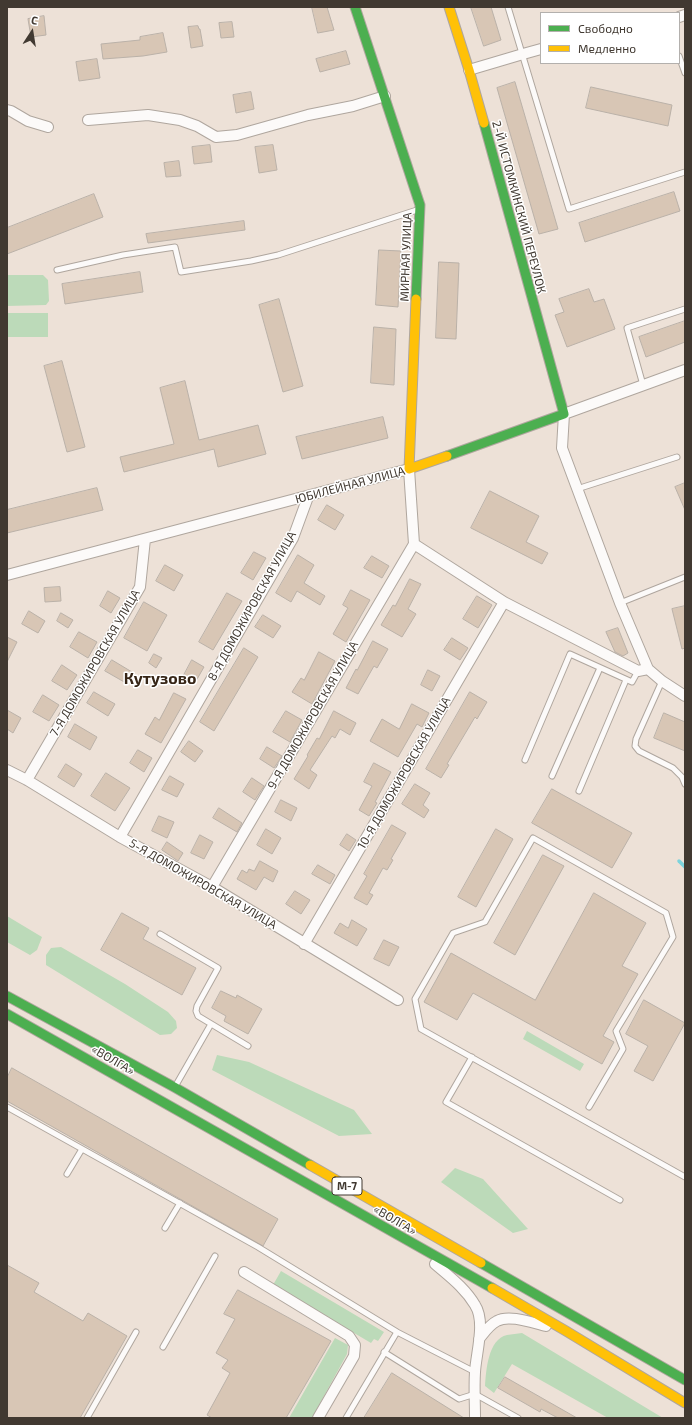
<!DOCTYPE html>
<meta charset="utf-8">
<style>
body{margin:0}
#map{position:relative;width:692px;height:1425px;overflow:hidden;background:#ede1d7;font-family:"Exo 2",sans-serif}
canvas{display:block}
.frame{position:absolute;inset:0;border:8px solid #413931;pointer-events:none}
.legend{position:absolute;left:540px;top:12px;width:140px;height:52px;box-sizing:border-box;background:#fff;border:1px solid #b3b0ad;margin:0;padding:5px 7px;list-style:none;font-size:12px;color:#413931}
.legend li{display:flex;align-items:center;gap:8px;height:20px}
.legend b{width:20px;border:1px solid #b3b0ad}
.north{position:absolute;left:12px;top:12px;width:40px;height:40px;-webkit-text-stroke:3px #fff;paint-order:stroke;rotate:12deg;font-size:11px;font-weight:700;line-height:16px;text-align:center;color:#413931}
.north::after{content:'';display:block;margin:auto;width:14px;height:18px;background:#413931;clip-path:polygon(50% 0,100% 100%,50% 72%,0 100%)}
</style>
<div id="map">
<canvas width="692" height="1425"></canvas>
<div class="frame"></div>
<ul class="legend">
<li><b style="height:5px;background:#4caf50"></b>Свободно</li>
<li><b style="height:5px;background:#ffc107"></b>Медленно</li>
</ul>
<div class="north">С</div>
</div>
<script>
const c = document.querySelector('canvas').getContext('2d');
c.lineJoin = 'round';
function fillPath(path, color) { c.fillStyle = color; c.fill(path, 'evenodd'); }
function stroke(path, color, width, dash) { c.strokeStyle = color; c.lineWidth = width; c.lineCap = dash ? 'butt' : 'round'; c.setLineDash(dash || []); c.stroke(path); }
function label(font, color, halo, rows, align = 'center') {
  c.font = font + ' "Exo 2",sans-serif'; c.lineWidth = 3; c.setLineDash([]); c.textBaseline = 'middle'; c.strokeStyle = halo; c.fillStyle = color; for (const [text, x, y, turn = 0] of rows) {
    c.save(); c.translate(x, y); c.rotate((+turn || 0) * Math.PI / 180); c.textAlign = isNaN(turn) ? turn : align; if (halo) c.strokeText(text, 0, 0); c.fillText(text, 0, 0); c.restore();
  }
}
const green = new Path2D(`
 M7 275H43L48 280 49 301 46 305 7 306Z
 M7 313H48V337H7Z
 M7 916 42 937 37 950 30 955 7 942Z
 M61 947 125 984 168 1012 176 1021 177 1028 171 1034 160 1035 46 965V955L51 948Z
 M527 1031 584 1064 580 1071 523 1039Z
 M217 1055 249 1062 354 1110 372 1134 339 1136 212 1070Z
 M455 1168 483 1179 528 1229 513 1233 441 1182Z
 M281 1271 384 1332 378 1341 374 1339 371 1343 273 1285Z
 M522 1333 663 1418H608L512 1364 494 1393 485 1386C486 1371 488 1339 507 1335 512 1334 517 1334 522 1333Z
 M335 1338 348 1345 347 1354 312 1418H289Z`);
const stream = new Path2D(`
 M679 861 685 867`);
const building = new Path2D(`
 M312 7H327L334 30 318 33Z
 M471 7H491L501 40 484 46Z
 M44 16 46 35 31 37 28 19Z
 M232 22 234 37 221 38 219 23Z
 M198 26 199 29H200L203 46 191 48 188 27Z
 M163 33 167 52 143 56 103 59 101 44 140 40V37Z
 M346 51 350 64 320 72 316 59Z
 M97 59 100 78 79 81 76 62Z
 M515 82 558 229 539 234 497 88Z
 M591 87 672 105 668 126 586 108Z
 M251 92 254 109 236 113 233 95Z
 M210 145 212 162 194 164 192 147Z
 M273 145 277 170 259 173 255 147Z
 M179 161 181 176 166 177 164 163Z
 M674 192 680 211 585 242 579 223Z
 M94 194 103 217 7 254V228Z
 M244 221 245 230 148 243 146 234Z
 M379 250 401 251 398 307 376 305Z
 M439 262 459 263 456 339 436 338Z
 M140 272 143 292 65 304 62 284Z
 M589 289 594 302 604 299 615 329 567 347 555 315 564 312 559 299Z
 M279 299 303 386 283 392 259 305Z
 M685 321V342L646 357 639 337Z
 M374 327 396 329 394 385 371 383Z
 M62 361 85 447 67 452 44 366Z
 M185 381 199 440 258 425 266 454 218 467 214 449 124 472 120 457 174 444 160 388Z
 M383 417 388 438 302 459 296 437Z
 M685 483V510L675 487Z
 M97 488 103 510 7 533V510Z
 M490 491 539 516 526 542 548 553 542 564 471 528Z
 M327 505 344 515 335 530 318 520Z
 M254 552 266 558 253 580 241 573Z
 M298 555 314 565 304 583 325 596 320 605 297 591 291 602 276 593Z
 M372 556 389 566 382 578 364 568Z
 M165 565 183 575 174 591 156 581Z
 M410 579 421 584 408 609 416 614 402 637 381 625 393 605 395 606Z
 M60 587 61 601 45 602 44 588Z
 M351 590 370 600 346 642 333 634 348 608 343 605Z
 M108 591 120 598 111 613 100 606Z
 M227 593 242 601 213 650 199 642Z
 M477 596 492 605 478 628 463 619Z
 M144 602 167 615 147 651 124 638Z
 M685 606V648L682 649 672 609Z
 M29 611 45 621 38 633 22 624Z
 M61 613 73 620 68 628 57 621Z
 M263 615 281 626 273 638 255 627Z
 M618 628 628 653 623 656 615 652 606 632Z
 M79 632 97 642 88 658 70 647Z
 M7 637 17 642 7 662Z
 M452 638 468 648 460 660 444 650Z
 M373 641 388 649 377 668 374 666 358 694 346 688 356 669 357 670Z
 M244 648 258 657 214 731 200 722Z
 M319 652 335 661 312 704 292 692 301 678 304 680Z
 M154 654 162 658 156 668 149 663Z
 M112 660 132 672 126 683 105 671Z
 M192 660 204 667 196 681 184 675Z
 M62 665 77 675 67 690 52 681Z
 M428 670 440 676 432 691 421 685Z
 M94 692 115 704 108 716 87 703Z
 M470 692 487 702 477 719 475 717 447 764 449 765 441 778 426 769Z
 M174 693 186 699 161 743 145 734 155 717 159 720Z
 M43 695 59 705 49 721 33 712Z
 M412 704 429 713 422 727 417 724 398 757 370 741 382 719 399 729Z
 M7 710 21 718 13 733 7 729Z
 M286 711 302 720 290 742 273 732Z
 M334 711 356 723 350 735 340 729 335 738 332 736 310 770 317 775 309 789 294 779 308 756 307 755 317 738 319 739Z
 M664 713 685 722V751L654 738Z
 M75 724 97 737 90 750 68 737Z
 M189 741 203 751 195 762 181 752Z
 M267 747 282 756 274 768 260 759Z
 M138 750 152 758 144 772 130 763Z
 M374 763 391 772 375 802 377 803 369 816 359 810 372 786 364 782Z
 M66 764 82 774 74 787 58 777Z
 M106 773 130 788 115 811 91 796Z
 M170 776 184 784 177 797 162 790Z
 M252 778 264 786 255 800 243 792Z
 M415 784 430 793 423 805 429 810 424 818 402 804Z
 M552 789 632 833 612 868 532 823Z
 M281 800 297 808 291 821 275 812Z
 M219 808 242 823 237 832 213 818Z
 M159 816 174 822 167 838 152 831Z
 M392 825 406 833 391 859 393 860 387 870 383 868 369 893 373 895 367 905 354 898 367 876 364 874Z
 M266 829 281 838 272 854 257 845Z
 M496 829 513 839 476 907 458 897Z
 M347 834 356 840 349 851 340 845Z
 M200 835 213 842 204 859 191 853Z
 M167 842 183 853 178 861 162 850Z
 M543 855 564 866 515 955 494 943Z
 M260 861 278 871 273 882 264 877 256 890 237 879 242 870 247 873 249 869 254 871Z
 M318 865 335 875 330 884 312 874Z
 M295 891 310 900 301 914 286 904Z
 M594 893 646 923 622 966 638 974 603 1036 614 1042 602 1064 473 993 457 1020 424 1002 451 953 535 1000Z
 M122 913 149 928 143 939 196 968 182 995 101 950Z
 M352 920 367 929 357 946 334 933 340 923 348 928Z
 M384 940 399 947 389 966 374 959Z
 M221 991 236 998 237 995 262 1009 248 1034 224 1021 226 1016 212 1008Z
 M644 1000 685 1023 653 1081 634 1071 648 1046 626 1034Z
 M12 1068 278 1219 263 1246 7 1101V1078Z
 M7 1265 39 1283 34 1292 83 1321 88 1313 127 1336 80 1418H7Z
 M238 1290 331 1341 286 1418H212L207 1415 230 1373 222 1368 228 1360 216 1353 235 1319 224 1314Z
 M392 1373 464 1418H364Z
 M505 1377 577 1418H558L541 1409 540 1412 498 1388Z`);
const lane = new Path2D(`
 M508 7 569 209 685 172
 M679 56 685 73
 M57 270 123 255 175 247 181 272 251 261 278 255 417 210
 M643 385 627 328 685 309
 M577 489 677 457
 M620 603 685 577
 M662 681 636 739 635 746 639 751 673 768 682 777 685 784
 M525 760 570 654 632 682 638 671
 M552 776 600 668
 M579 791 626 680
 M160 934 218 968 197 1006 196 1011 198 1016 248 1046
 M472 1057 446 1102 620 1200
 M176 1085 211 1024
 M7 1107 258 1247 397 1332 475 1372
 M589 1107 623 1049 616 1031 673 937 666 913 533 838 485 922 453 933 415 999 421 1029 685 1177
 M67 1174 82 1149
 M165 1228 180 1203
 M163 1347 215 1256
 M384 1352 459 1399 475 1394 518 1418
 M87 1418 136 1332
 M346 1418 397 1332`);
const street = new Path2D(`
 M679 17 685 15
 M469 70 523 54 541 49
 M7 110 11 111 28 121 48 127
 M88 120 148 115 180 120 197 126 216 137 237 135 308 115 353 106 385 96
 M685 370 564 414 562 448 620 603 648 669 662 681 685 696
 M7 575 409 469 414 544 504 602 638 671 648 669
 M7 770 27 780 120 837 212 887 398 1000
 M27 780 140 587 145 539
 M120 837 293 538 308 497
 M212 887 414 544
 M304 944 504 602
 M435 1264C450 1277 465 1288 475 1305 486 1322 476 1353 475 1372 474 1387 475 1403 475 1418
 M244 1272 349 1336 355 1345 354 1356 318 1418
 M479 1339C484 1333 489 1325 497 1321 509 1314 533 1323 546 1326`);
const fast = new Path2D(`
 M355 7 420 205 416 299
 M447 456 564 414 484 123
 M7 996 174 1087 310 1165
 M7 1014 492 1288
 M481 1263 685 1380`);
const slow = new Path2D(`
 M449 7 469 70 484 123
 M416 299 409 469 447 456
 M310 1165 481 1263
 M492 1288 566 1331 685 1403`);
const shields = [
 [347,1186,30]
];
const shieldNames = [
 ["М-7",347,1186]
];
const streetNames = [
 ["2-Й ИСТОМКИНСКИЙ ПЕРЕУЛОК",519,207,75],
 ["МИРНАЯ УЛИЦА",406,257,-88],
 ["ЮБИЛЕЙНАЯ УЛИЦА",350,485,-15],
 ["8-Я ДОМОЖИРОВСКАЯ УЛИЦА",252,606,-61],
 ["7-Я ДОМОЖИРОВСКАЯ УЛИЦА",95,663,-60],
 ["9-Я ДОМОЖИРОВСКАЯ УЛИЦА",313,715,-60],
 ["10-Я ДОМОЖИРОВСКАЯ УЛИЦА",404,773,-60],
 ["5-Я ДОМОЖИРОВСКАЯ УЛИЦА",203,884,30],
 ["«ВОЛГА»",113,1060,30],
 ["«ВОЛГА»",395,1220,30]
];
const districtNames = [
 ["Кутузово",160,679]
];
fillPath(green, '#bcdab9');
stroke(stream, '#7cd3dc', 3.5);
fillPath(building, '#d8c6b5');
stroke(building, '#bab1a8', 1);
stroke(lane, '#afa69e', 7);
stroke(street, '#afa69e', 12);
stroke(fast, '#afa69e', 11);
stroke(slow, '#afa69e', 11);
stroke(lane, '#fcfaf9', 5);
stroke(street, '#fcfaf9', 10);
stroke(fast, '#4caf50', 9);
stroke(slow, '#ffc107', 9);
for (const [x, y, w] of shields) { const box = new Path2D(); box.roundRect(x - w / 2, y - 9, w, 18, 3); c.fillStyle = '#fff'; c.fill(box); stroke(box, '#413931', 1); }
label('bold 11px', '#413931', null, shieldNames);
label('12px', '#413931', '#fff', streetNames);
label('bold 16px', '#362516', '#fff', districtNames);
</script>
